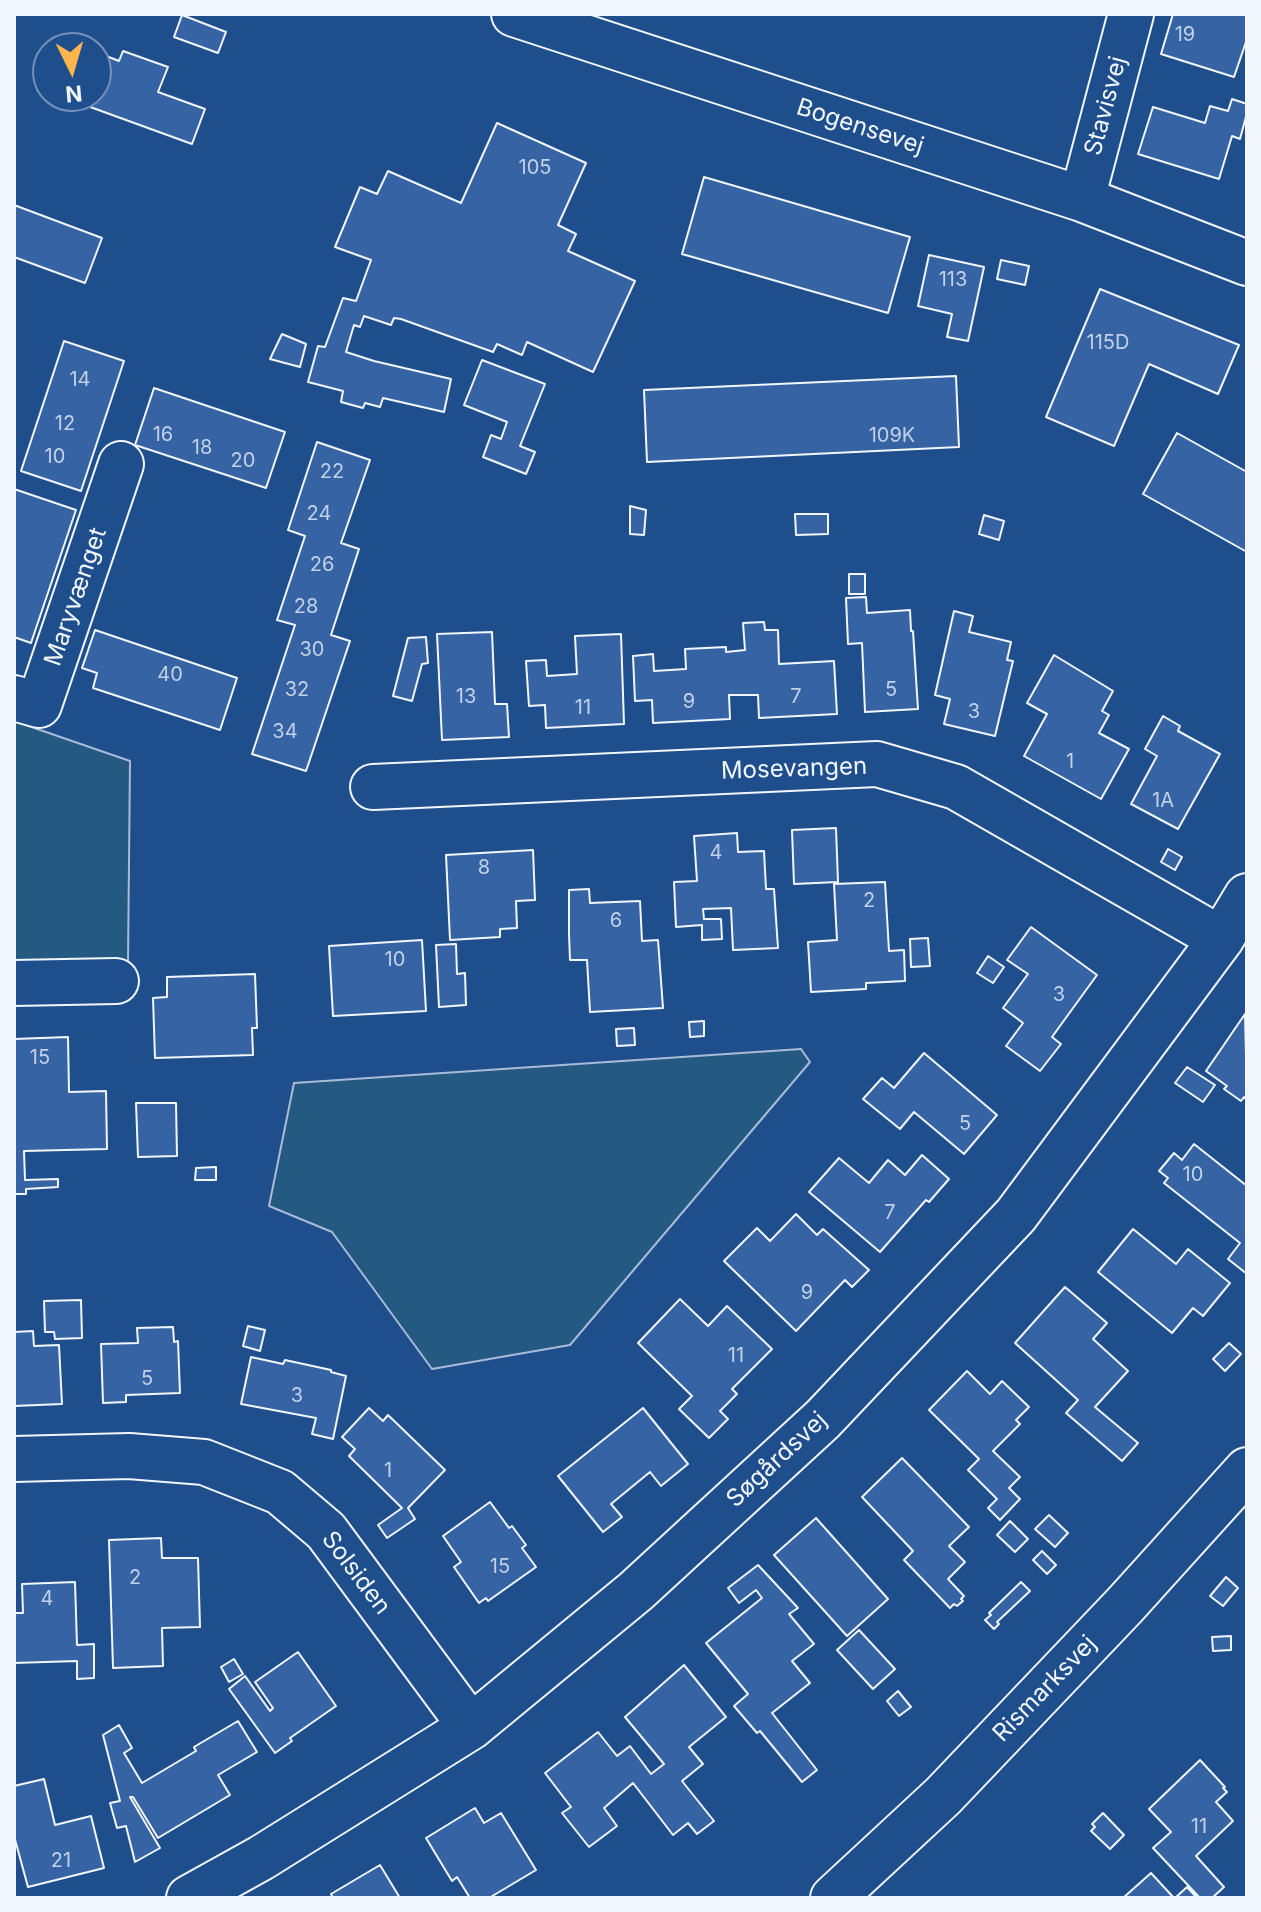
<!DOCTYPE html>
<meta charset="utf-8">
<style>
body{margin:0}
#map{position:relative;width:1261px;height:1912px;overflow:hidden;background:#1f4e8c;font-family:Inter,sans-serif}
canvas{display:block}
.frame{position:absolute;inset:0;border:16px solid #f2f6ff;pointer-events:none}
.north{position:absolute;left:32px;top:32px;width:80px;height:80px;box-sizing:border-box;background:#1f4e8c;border:2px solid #7391ba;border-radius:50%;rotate:175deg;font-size:22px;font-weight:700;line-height:32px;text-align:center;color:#f2f6ff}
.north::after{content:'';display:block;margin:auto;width:28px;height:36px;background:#ffb74d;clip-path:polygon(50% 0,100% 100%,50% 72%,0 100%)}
</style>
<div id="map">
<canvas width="1261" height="1912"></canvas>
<div class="frame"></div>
<div class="north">N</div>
</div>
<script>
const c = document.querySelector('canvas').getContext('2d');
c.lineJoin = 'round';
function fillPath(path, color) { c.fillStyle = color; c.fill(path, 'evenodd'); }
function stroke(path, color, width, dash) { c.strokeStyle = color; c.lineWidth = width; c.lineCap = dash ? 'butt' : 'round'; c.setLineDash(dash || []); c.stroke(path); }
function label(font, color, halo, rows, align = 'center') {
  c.font = font + ' Inter,sans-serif'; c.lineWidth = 6; c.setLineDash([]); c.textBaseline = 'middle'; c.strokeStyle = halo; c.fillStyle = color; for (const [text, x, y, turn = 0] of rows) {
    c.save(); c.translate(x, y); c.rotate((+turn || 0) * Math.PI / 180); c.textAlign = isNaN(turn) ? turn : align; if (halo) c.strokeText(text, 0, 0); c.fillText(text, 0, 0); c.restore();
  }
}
const green = new Path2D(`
 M14 721 130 761 128 963 14 967Z
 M801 1049 810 1062 570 1345 432 1369 332 1232 269 1206 294 1083Z`);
const building = new Path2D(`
 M1173 14H1247V39L1234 77 1161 54Z
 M182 15 226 32 218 53 174 37Z
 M55 37 84 48H51Z
 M123 51 168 67 158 92 205 109 192 144 60 96H96V52L119 61Z
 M48 55V91L36 87Z
 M1232 99 1247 104V113L1240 139 1232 136 1219 179 1138 154 1153 107 1205 123 1210 106 1228 111Z
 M497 123 586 163 558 225 576 234 568 251 635 281 593 372 527 342 522 355 497 344 493 352 401 319 394 318 391 325 364 316 360 327 354 325 346 352 374 361 451 379 444 412 383 398 380 407 365 403 363 408 341 402 343 391 308 382 318 346 325 347 343 298 356 301 371 260 335 247 360 187 377 194 388 171 461 203Z
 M704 177 910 237 888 313 682 254Z
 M14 205 102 238 85 283 14 257Z
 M929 255 984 267 968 341 947 337 952 314 918 306Z
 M1001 260 1029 266 1025 285 997 279Z
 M1100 289 1239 345 1218 394 1149 364 1114 446 1046 417Z
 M282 334 306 344 300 367 270 359Z
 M64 341 124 361 81 491 21 471Z
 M482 360 545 384 520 446 535 452 526 474 483 457 491 435 501 439 507 422 464 405Z
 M956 376 959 447 647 462 644 390Z
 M154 388 285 432 266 488 135 445Z
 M1177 433 1247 472V552L1143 494Z
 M317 442 370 460 341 543 359 549 331 635 350 641 306 771 252 754 295 625 277 620 305 536 288 530Z
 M14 489 76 510 31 643 14 637Z
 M630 506 646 510 644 535 630 534Z
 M795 514H828V534L796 535Z
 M984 515 1004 521 999 540 979 534Z
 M849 574H865V594H849Z
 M866 597 867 613 910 610 911 631H913L918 709 865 712 862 643 848 644 846 598Z
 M954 611 973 616 969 632 1011 642 1007 660 1013 661 995 736 944 724 950 699 935 695Z
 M764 622 765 630H778L779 664 834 661 837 714 759 718 758 695H729L730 719 653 723 652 700 635 701 633 656 653 654 654 671 686 669 685 649 726 647V652L745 650 743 623Z
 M95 630 237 678 220 730 93 688 97 673 82 668Z
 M492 632 495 704H507L509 737 442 740 437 634Z
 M621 634 624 724 546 728 545 705 529 706 526 661 546 660 547 676 577 674 575 636Z
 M426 637 428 663 422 664 412 701 393 696 408 638Z
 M1054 655 1113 691 1102 711 1109 715 1099 733 1129 749 1101 799 1024 756 1047 714 1027 703Z
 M1163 716 1180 726 1178 731 1220 754 1178 829 1131 804 1157 756 1145 749Z
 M836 828 838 882 794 884 792 830Z
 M737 833 738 852 764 851 766 889H774L778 948 733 950 731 908 703 909 704 919H721L722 939 702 940V925L676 927 674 882 697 881 694 836Z
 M1168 849 1182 857 1175 870 1161 862Z
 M533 850 535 900 516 901 517 928 500 929V937L450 940 446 855Z
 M885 882 889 951 904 950 905 981 866 983V989L811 992 808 942 837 940 834 884Z
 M589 889 590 903 640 901 642 941 658 940 663 1008 590 1012 587 960H570L569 934V890Z
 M1031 927 1097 975 1052 1037 1061 1044 1040 1071 1006 1046 1023 1023 1003 1008 1028 974 1007 960Z
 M928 938 930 966 911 967 910 939Z
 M422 940 426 1011 333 1016 329 946Z
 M456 944 457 974 465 973 466 1005 439 1007 436 945Z
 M988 956 1004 967 993 983 977 973Z
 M255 974 257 1028H252L253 1055 155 1058 153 998 167 997V977Z
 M1245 1014 1247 1100 1244 1097 1241 1101 1224 1089 1227 1086 1206 1071Z
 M704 1021V1036L690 1037 689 1022Z
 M634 1028 635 1045 617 1046 616 1029Z
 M68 1037 69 1092 106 1091 107 1149 24 1151 25 1180 58 1179V1187L26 1189V1194H14V1039Z
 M924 1053 997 1115 964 1154 914 1112 900 1129 863 1099 882 1078 894 1088Z
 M1187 1067 1215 1085 1203 1102 1175 1083Z
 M136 1103H176L177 1156 138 1157Z
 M1194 1144 1247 1186V1274L1228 1259 1240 1243 1164 1183 1168 1178 1159 1171 1174 1153 1182 1160Z
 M922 1155 949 1179 929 1202 926 1200 880 1252 809 1192 839 1158 869 1183 888 1160 905 1175Z
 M216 1167V1180H195L196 1168Z
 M796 1214 817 1235 823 1229 869 1270 852 1287 845 1280 796 1331 724 1261 757 1228 770 1241Z
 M1133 1229 1176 1264 1188 1249 1230 1283 1203 1316 1193 1308 1172 1333 1098 1272Z
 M1065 1287 1107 1323 1093 1339 1128 1371 1095 1407 1138 1443 1122 1461 1066 1413 1078 1400 1015 1343Z
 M680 1299 708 1326 727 1306 772 1349 732 1389 737 1394 720 1411 728 1419 709 1438 679 1409 692 1396 638 1343Z
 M81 1300 82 1338 55 1339 54 1332H45L44 1301Z
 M248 1326 265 1330 260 1351 243 1346Z
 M173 1327 174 1342 178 1341 180 1393 126 1395V1402L103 1403 101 1344 138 1343 137 1328Z
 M33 1331 34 1346 59 1345 62 1404 14 1406V1332Z
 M1229 1343 1241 1354 1225 1371 1213 1359Z
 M251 1357 283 1364 285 1360 331 1370V1372L346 1376 333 1439 312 1434 316 1418 241 1404Z
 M967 1371 990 1394 1002 1381 1029 1407 1016 1420 1020 1424 993 1451 1020 1477 1009 1488 1020 1499 1000 1520 988 1508 997 1499 968 1470 979 1459 929 1410Z
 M369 1408 383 1421 388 1415 445 1470 408 1508 415 1519 387 1538 378 1525 402 1508 349 1456 355 1449 342 1437Z
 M643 1408 688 1464 661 1486 650 1472 611 1504 622 1517 603 1532 558 1476Z
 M902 1458 969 1527 949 1546 965 1562 948 1579 964 1596 961 1599 963 1601 957 1606 954 1604 950 1608 904 1560 913 1551 862 1497Z
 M490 1502 509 1528 512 1526 526 1545 522 1548 536 1567 488 1601 486 1598 479 1603 454 1567 461 1562 443 1536Z
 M1049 1515 1068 1533 1055 1547 1035 1529Z
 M816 1518 888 1599 847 1636 774 1555Z
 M1010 1521 1028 1539 1015 1552 997 1535Z
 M161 1538 162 1558H198L200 1627 162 1628 163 1666 113 1668 109 1540Z
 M1042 1551 1056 1565 1047 1574 1033 1560Z
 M758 1565 798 1608 789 1614 814 1644 792 1661 810 1683 772 1713 817 1770 802 1782 760 1731 757 1733 734 1706 748 1694 706 1643 762 1598 756 1590 739 1603 728 1588Z
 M1226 1577 1238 1588 1223 1606 1210 1596Z
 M75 1582 77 1645 94 1644V1678L77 1679V1661L14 1663V1613H23L22 1584Z
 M1021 1582 1030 1591 997 1622 999 1624 994 1629 985 1620 991 1615 989 1613Z
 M859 1630 895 1669 873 1689 837 1650Z
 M1231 1636V1650L1213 1651 1212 1637Z
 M298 1652 336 1706 290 1738 292 1741 275 1753 229 1689 245 1676 270 1711 273 1708 255 1682Z
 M234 1659 243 1674 229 1682 221 1667Z
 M684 1665 726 1717 689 1747 703 1764 682 1781 714 1821 697 1834 688 1823 673 1835 633 1783 604 1808 617 1826 589 1847 562 1813 571 1807 545 1773 598 1732 617 1756 630 1746 651 1774 664 1764 625 1717Z
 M898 1691 911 1707 899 1716 887 1701Z
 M238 1721 257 1752 218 1775 230 1795 158 1838 133 1797H130L160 1848 135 1862 126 1826 117 1828 110 1803 120 1801 103 1735 119 1725 132 1748 124 1753 142 1783 196 1751 194 1747Z
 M1200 1760 1225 1787 1223 1788 1227 1792 1216 1802 1233 1821 1196 1856 1224 1887 1212 1898H1200L1153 1848 1171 1832 1149 1809Z
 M44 1779 55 1825 91 1816 104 1868 28 1887 14 1836V1786Z
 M475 1808 484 1823 501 1813 536 1870 489 1898H470L457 1877 452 1881 426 1838Z
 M1103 1813 1124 1835 1110 1849 1091 1831 1095 1827 1092 1824Z
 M380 1865 400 1898H333L331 1894Z
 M1151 1873 1174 1898H1123Z
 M1187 1887 1197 1898H1175Z`);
const minor = new Path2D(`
 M514 14 1082 199 1247 263
 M1082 199 1131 14
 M14 698 39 705 121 464
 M373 787 877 764 956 787 1221 939
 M14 983 116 981
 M14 1459 129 1456 204 1462 280 1492 326 1531 471 1727
 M189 1898 261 1858 471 1727 636 1591 823 1419 1016 1215 1221 939 1247 896`);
const major = new Path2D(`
 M833 1898 943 1796 1125 1605 1247 1470`);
const numberNames = [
 ["19",1185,35],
 ["105",535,168],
 ["113",953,280],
 ["115D",1108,343],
 ["14",80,380],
 ["12",65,424],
 ["16",163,435],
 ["109K",892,436],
 ["18",202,448],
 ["10",55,457],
 ["20",243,461],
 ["22",332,472],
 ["24",319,514],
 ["26",322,565],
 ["28",306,607],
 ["30",312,650],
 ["40",170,675],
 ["32",297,690],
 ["5",891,690],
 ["13",466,697],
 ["7",796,697],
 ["9",689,702],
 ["11",583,708],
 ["3",974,712],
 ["34",285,732],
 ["1",1070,762],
 ["1A",1163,801],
 ["4",716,853],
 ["8",484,868],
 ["2",869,901],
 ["6",616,921],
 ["10",395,960],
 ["3",1059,995],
 ["15",40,1058],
 ["5",965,1124],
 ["10",1193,1175],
 ["7",890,1213],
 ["9",807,1293],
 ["11",736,1356],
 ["5",147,1379],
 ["3",297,1396],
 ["1",388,1471],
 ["15",500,1567],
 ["2",135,1578],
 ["4",47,1599],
 ["11",1199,1827],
 ["21",61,1861]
];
const streetNames = [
 ["Stavisvej",1106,106,-75],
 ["Bogensevej",860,127,18],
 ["Maryvænget",76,597,-71],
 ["Mosevangen",794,769,-2],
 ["Søgårdsvej",777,1460,-43],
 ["Solsiden",356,1573,53],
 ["Rismarksvej",1045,1689,-46]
];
fillPath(green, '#245a82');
stroke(green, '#a8bbd7', 2);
fillPath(building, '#3563a3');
stroke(building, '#f2f6ff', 2);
stroke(minor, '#f2f6ff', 48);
stroke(major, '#f2f6ff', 48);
stroke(minor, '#1f4e8c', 44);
stroke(major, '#1f4e8c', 44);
label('20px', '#c3d1e8', null, numberNames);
label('24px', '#f2f6ff', '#1f4e8c', streetNames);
</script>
